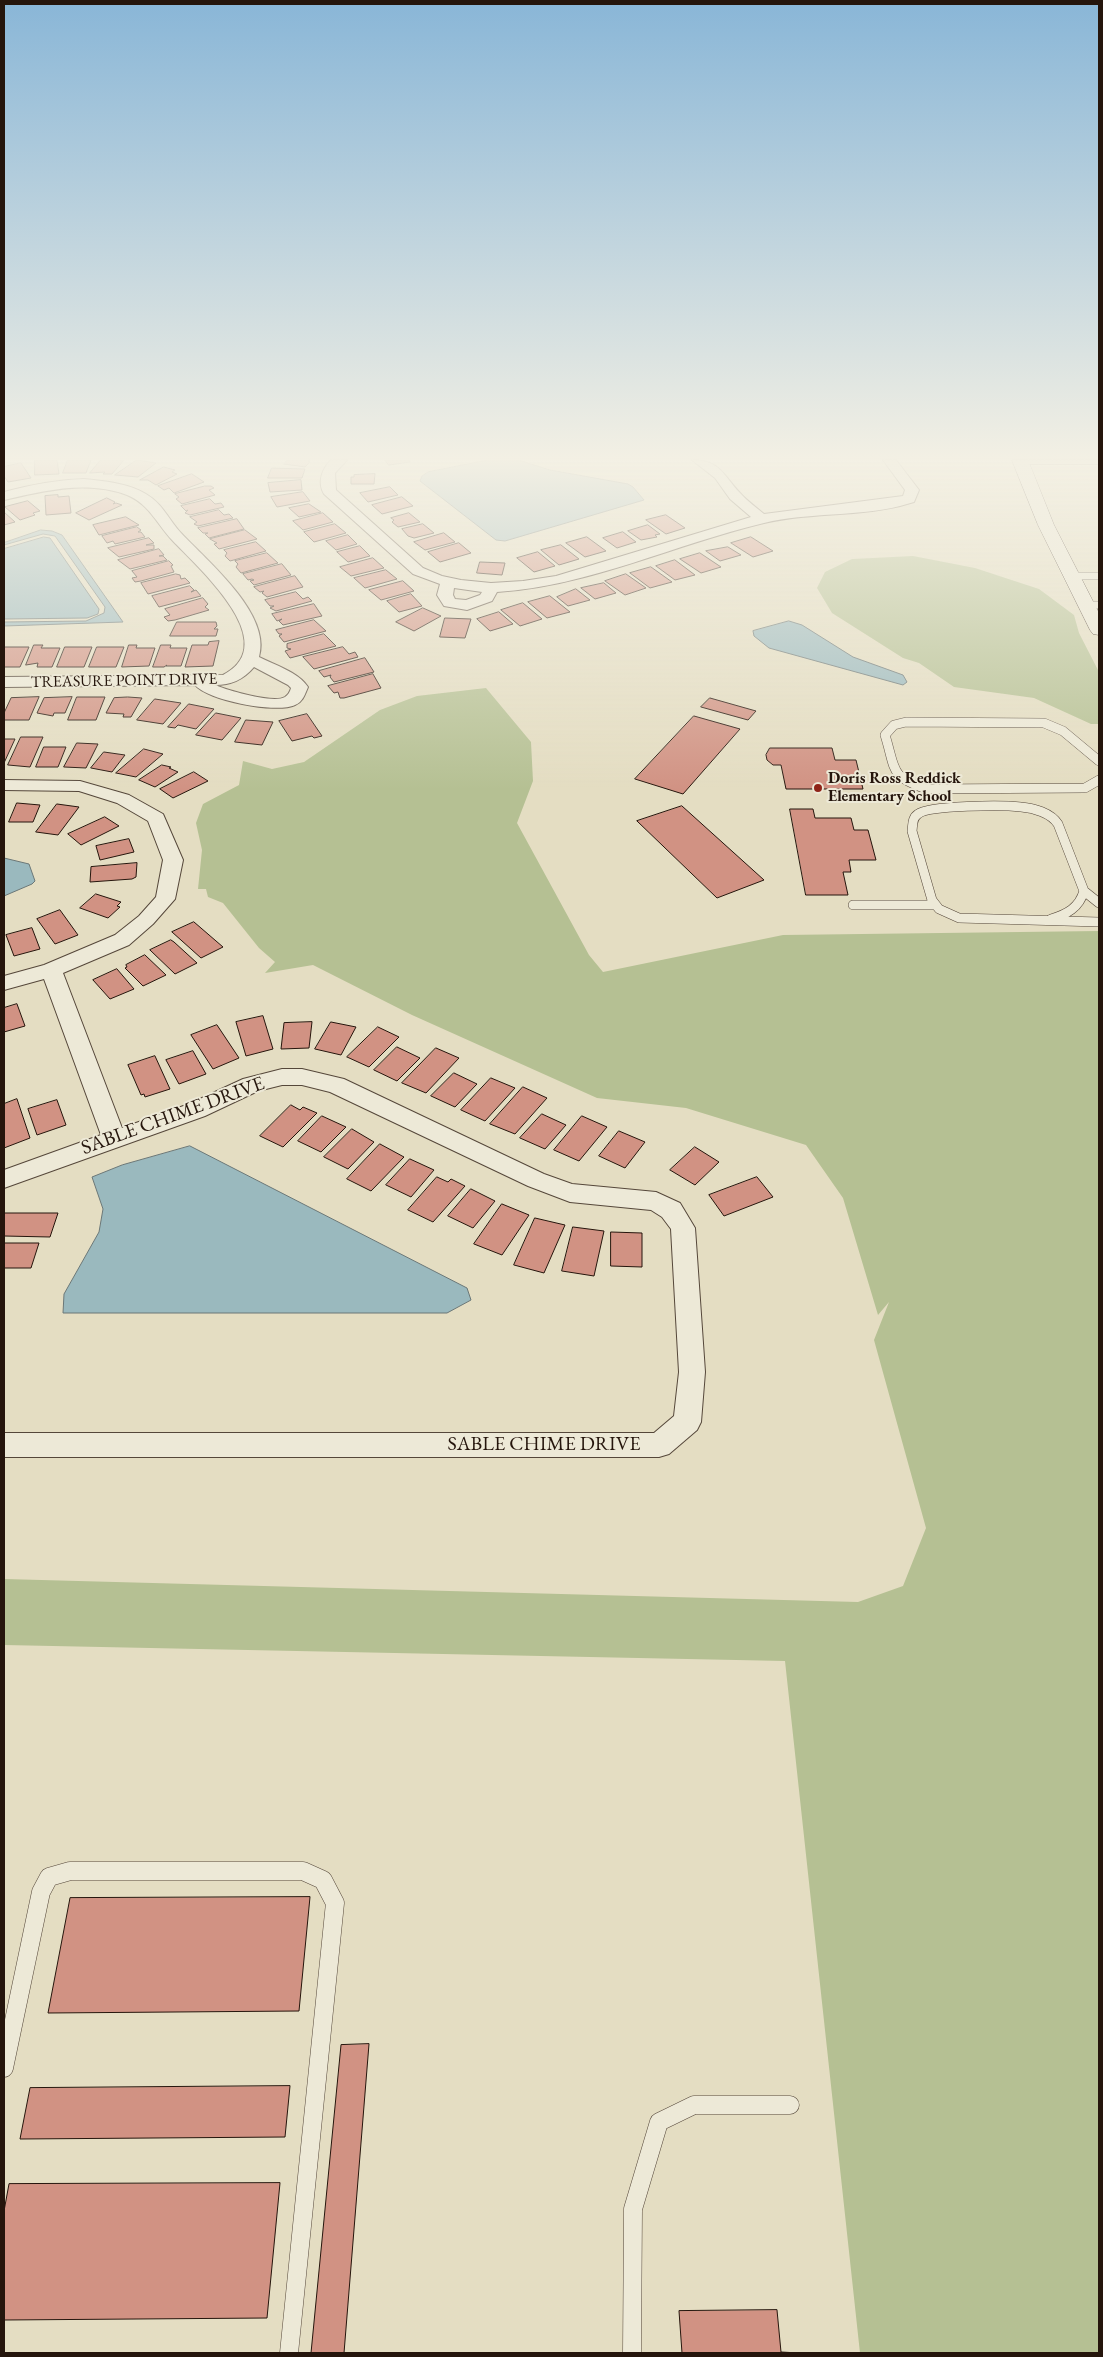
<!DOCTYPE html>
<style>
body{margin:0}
#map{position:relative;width:1103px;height:2357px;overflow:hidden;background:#e4ddc2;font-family:"EB Garamond",serif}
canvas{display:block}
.frame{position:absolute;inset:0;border:5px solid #25150c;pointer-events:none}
</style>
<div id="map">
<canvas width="1103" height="2357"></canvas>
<div class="frame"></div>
</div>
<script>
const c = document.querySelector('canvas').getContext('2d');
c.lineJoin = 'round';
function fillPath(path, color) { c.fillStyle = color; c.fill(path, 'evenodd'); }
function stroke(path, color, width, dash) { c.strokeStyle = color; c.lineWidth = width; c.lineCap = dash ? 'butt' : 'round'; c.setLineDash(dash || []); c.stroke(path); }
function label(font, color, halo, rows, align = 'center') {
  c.font = font + ' "EB Garamond",serif'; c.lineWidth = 4; c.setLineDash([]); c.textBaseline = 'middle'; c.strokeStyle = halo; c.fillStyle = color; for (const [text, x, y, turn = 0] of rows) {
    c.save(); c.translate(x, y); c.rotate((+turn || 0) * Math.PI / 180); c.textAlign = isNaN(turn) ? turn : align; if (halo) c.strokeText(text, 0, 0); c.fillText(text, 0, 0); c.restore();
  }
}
const green = new Path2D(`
 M913 556 975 568 1039 589 1074 615 1079 633 1099 672V724H1091L1034 698 954 687 919 663 903 658 832 613 817 588 825 572 852 559Z
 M486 688 531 742 533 781 517 823 589 955 603 972 783 935 1099 931V2353H860L785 1661 4 1645V1579L858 1602 903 1586 926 1528 874 1340 889 1302 878 1315 843 1198 806 1145 686 1108 597 1098 412 1015 313 965 265 973 275 962 259 948 223 903 208 897 206 889H198L202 850 196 823 203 804 239 785 243 761 272 769 304 762 380 710 417 696Z`);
const water = new Path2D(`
 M488 460H518L550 470 628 484 633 487 644 500 505 541 496 540 420 481 422 476 428 472Z
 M41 530 52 531 62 535 123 622 4 626V622L86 621 104 613 105 607 55 536 43 534 4 545V543Z
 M44 537 50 538 99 609 98 614 87 618 4 619V549Z
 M789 621 802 625 853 657 903 675 907 682 903 685 769 648 754 636 753 631Z
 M4 858 29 864 35 881 32 884 4 896Z
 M190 1146 467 1288 471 1300 447 1313H63L64 1294 99 1232 103 1209 92 1177 122 1165Z`);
const building = new Path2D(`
 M35 460H57L59 474 35 475Z
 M68 460H91L86 473H63Z
 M101 460H124L112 474H103L105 472 90 473Z
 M137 460 156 463 138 477 115 475Z
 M288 460H310L308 461 310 462 305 467 284 464Z
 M385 460H409L410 462 389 465Z
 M21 463 31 478 8 482 4 476V467Z
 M164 467 175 470 172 472 177 474 156 485 148 480H140Z
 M272 468 305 469 302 478H268Z
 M192 474 204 482 174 493 169 488 164 490 158 486Z
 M375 474 374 484H351V477H354V475Z
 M301 480 302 490 270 492 268 483Z
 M205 486H211L214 488 209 490 215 495 182 504 176 499 179 497 175 494Z
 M390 487 398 495 368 502 360 493Z
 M303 492 310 501 277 507 271 497Z
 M58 495V497L69 496 71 513 46 515 45 496Z
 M402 497 413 506 382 514 372 505Z
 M107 498 115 502 113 504 116 503 122 505 89 520 76 513Z
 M210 499 215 504 221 503 224 507 190 515 185 513 188 510 186 511 181 506Z
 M28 501 40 511 33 513 35 515 20 520 5 507Z
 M309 504 321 512 299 517 289 508Z
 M219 510 224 515 229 514 233 518 198 526 194 524 197 522 190 517Z
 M4 512 15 522 4 525Z
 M323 513 333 522 303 530 293 521Z
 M409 513 420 522 398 527 392 522 394 520 391 518Z
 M666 515 685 528 666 534 646 520Z
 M126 517 139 525 99 535 93 525Z
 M237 519 244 529 209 538 205 534 208 533H203L198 528Z
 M335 524 346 533 314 542 304 532Z
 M423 524 434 533 414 538 408 536 402 529Z
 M648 525 660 534 655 535 657 537 641 540 628 531Z
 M137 527 141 530 138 532H141L145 537 115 544 113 541 107 543 102 536Z
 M245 530 257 539 219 549 214 544 217 543 210 539Z
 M623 532 636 542 617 548 603 538Z
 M444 533 455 542 425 550 414 542Z
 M348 535 357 544 336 550 326 541Z
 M587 537 606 551 585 557 566 543Z
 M751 537 773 551 753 557 731 543Z
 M149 538 154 543 146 545H154V549L119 557 108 548Z
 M256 542 266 551 230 561 225 556 227 553 224 550Z
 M459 543 471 553 440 562 428 552Z
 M561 545 579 559 559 565 541 550Z
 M360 546 370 556 348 562 337 552Z
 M728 547 741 555 720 561 706 551Z
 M159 549 164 555 159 556H163L167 560 130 569 118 560Z
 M538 552 555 566 534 572 517 558Z
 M267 553 278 563 241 573 236 567 238 564 235 561Z
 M700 553 721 567 701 573 680 559Z
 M373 558 384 568 351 576 340 567Z
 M675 560 695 575 675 580 656 566Z
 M169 561 173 565 171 566 174 572 141 581 135 582 132 578 137 577 132 571Z
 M480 562 505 563 502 575 477 573Z
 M282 564 291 575 254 585 250 581 254 580 252 579 248 580 243 574Z
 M651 567 672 582 650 588 630 573Z
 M386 570 397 579 365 588 354 578Z
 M176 574 180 575 181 579 185 578 190 583 148 594 141 583Z
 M626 574 646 588 625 595 605 581Z
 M295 576 303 587 267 597 262 593 264 591 260 592 254 587Z
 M403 581 414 591 381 600 369 590Z
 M604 583 616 593 595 599 581 588Z
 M190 586 194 590 191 592 196 590 201 596 159 607 152 596Z
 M576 589 590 600 568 606 557 597Z
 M296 592 303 599 308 597 312 601 276 611 270 608 274 606H270L265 600Z
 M411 594 422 606 399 612 387 601Z
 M550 596 570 612 547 618 528 602Z
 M203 598 208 604 205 607 209 610 175 620 168 621 164 617 170 615 165 609Z
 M523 603 542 619 520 626 501 610Z
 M314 604 322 616 283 625 279 621 282 619 277 621 272 614Z
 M423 608 441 616 414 631 396 622Z
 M499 612 513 624 490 631 477 619Z
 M445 618 471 619 465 638 440 637Z
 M314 620 326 631 284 642 279 636 282 634H279L276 630Z
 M177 622H216L217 626 214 629H218L216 636H170Z
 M324 634 336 646 290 658 285 651 291 649 287 648V644Z
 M219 641 213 666 185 667 192 645H208L209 642Z
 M34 645H43L41 648H60L52 667H37L38 663 26 665Z
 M129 645H137L136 648H155L149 666 122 667Z
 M161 645H171L170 648H187L181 666H166L167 665 164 667H153Z
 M4 647H29L20 667H4Z
 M65 647H92L84 667H57Z
 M97 647H124L116 667H89Z
 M343 647 349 654 355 652 358 657 314 669 303 657Z
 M365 658 374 672 334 682 330 677 331 675 324 677 319 671Z
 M373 674 381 688 344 698H340L338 692 334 693 328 686Z
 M39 697 29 720H4V713L11 698Z
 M72 697 65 713H54L53 716 37 713 44 698Z
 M77 697H105L96 720H68Z
 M128 697 142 698 131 717H123L124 714 106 713 114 698Z
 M710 698 756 711 748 720 701 707Z
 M155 699 181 703 163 724 137 720Z
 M189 704 214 709 196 729 178 725 175 728 168 727Z
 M216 713 241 718 222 740 196 735Z
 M307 714 322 736 314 738 312 736 292 741 279 721Z
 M694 716 740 729 683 794 635 779Z
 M246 720 273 722 262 745 235 742Z
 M21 737H43L30 767 8 765Z
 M4 739H15L4 763Z
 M77 743 98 744 86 768 64 767Z
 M44 747H66L58 767H36Z
 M770 748H832L835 760H856L863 789H786L781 765H773L767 760 766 755Z
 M144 749 163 754 136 777 116 773Z
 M104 752 125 755 112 772 91 768Z
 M162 765 171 767 169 768 178 772 155 787 139 780Z
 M194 772 208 781 173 798 160 789Z
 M17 803 40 805 33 822H9Z
 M57 804 79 807 58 835 36 832Z
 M682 806 764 880 717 898 637 821Z
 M790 809H813L815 818H851L854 830H868L876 860H849L851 872H843L848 895H806Z
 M105 817 119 826 81 845 68 834Z
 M129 839 134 852 100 860 96 846Z
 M137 863 136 877 132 879 90 882 91 867Z
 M96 894 121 902 117 906 120 907 108 918 80 908Z
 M60 910 78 935 55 944 37 919Z
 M194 922 223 947 201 958 172 932Z
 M32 928 40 949 14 956 6 935Z
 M171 940 174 942 197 963 175 974 150 950Z
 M145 955 166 975 143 986 125 968 127 967 126 965Z
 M117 969 134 989 110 999 93 980Z
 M17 1004 25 1026 4 1032V1008Z
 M263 1016 273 1049 246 1056 236 1022Z
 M312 1022 309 1048 281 1049 284 1023Z
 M331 1022 356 1027 341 1055 315 1049Z
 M217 1025 239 1058 213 1069 191 1035Z
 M378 1027 399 1037 369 1067 347 1057Z
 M397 1047 420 1058 397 1081 374 1070Z
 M436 1048 459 1058 426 1093 402 1083Z
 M193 1051 206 1074 179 1084 166 1060Z
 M155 1056 170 1089 145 1097 144 1094 141 1095 128 1065Z
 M454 1073 477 1084 455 1107 431 1096Z
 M491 1078 515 1088 485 1121 461 1110Z
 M523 1087 547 1098 515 1134 490 1124Z
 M17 1099 30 1138 4 1148V1104Z
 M57 1100 66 1125 37 1135 28 1109Z
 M291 1105 300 1110 303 1107 317 1113 283 1147 260 1136Z
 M542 1114 566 1125 545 1149 520 1138Z
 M322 1116 346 1127 321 1152 298 1141Z
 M582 1116 607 1127 579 1161 554 1150Z
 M352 1129 374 1142 348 1169 324 1157Z
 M619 1131 645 1142 625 1168 599 1156Z
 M380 1144 404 1157 371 1191 347 1179Z
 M695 1147 719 1162 695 1185 670 1170Z
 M410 1159 434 1170 411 1197 386 1185Z
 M437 1177 448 1182 451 1179 465 1186 433 1222 408 1210Z
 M757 1177 773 1197 724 1216 709 1195Z
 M471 1189 495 1201 473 1228 448 1216Z
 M502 1204 529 1215 502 1255 474 1244Z
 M4 1213H58L50 1237 4 1236Z
 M535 1218 565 1225 544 1273 514 1265Z
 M573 1227 604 1231 594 1276 562 1271Z
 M611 1232 642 1233V1267L611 1266Z
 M4 1243H39L31 1268H4Z
 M310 1897 299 2011 48 2013 70 1898Z
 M369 2044 344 2353H311L341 2045Z
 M290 2086 285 2137 20 2139 30 2088Z
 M280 2183 267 2318 4 2320V2211L9 2184Z
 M777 2310 781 2352 799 2353H682L679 2311Z`);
const laneFar2 = new Path2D(`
 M1072 576H1099
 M1087 605H1099`);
const laneFar1 = new Path2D(`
 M1099 761 1063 731 1044 723 906 722 894 725 885 735C896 770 889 776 926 789L1085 788 1099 780
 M1099 903 1084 891 1058 824C1051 813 1034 808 1021 807 1004 805 929 805 918 814 912 818 913 824 912 831L932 900 939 909 959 918 1099 922
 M853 905H935
 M1051 919C1067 914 1079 908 1084 891`);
const lane = new Path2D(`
 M4 2068 41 1892 49 1877 70 1871H303L323 1880 335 1903 289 2353
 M632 2353 633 2209 659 2122 694 2105H790`);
const street = new Path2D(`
 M331 460H347L335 473 336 490 423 568 442 576 461 580 491 583 523 581 556 576 751 517 730 499 715 478 692 460C720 460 723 475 740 493 747 501 756 507 764 514L903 496 905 490 883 460H896L919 490 914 502 900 506C856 517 809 512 764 523 675 544 590 586 497 592L492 601 467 610 444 606 437 595 440 584 413 574 324 494C317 482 322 469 331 460ZM454 588 482 592 480 595 466 600 455 599 453 595Z
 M1013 460H1099V464H1020Z
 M84 479C104 481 128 483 146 494 162 503 169 520 181 533 207 561 272 614 259 657 275 665 298 672 308 687 305 694 303 702 295 705 276 714 207 700 195 685L4 687V677L223 675C285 643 197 567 172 540 157 524 149 504 127 495 86 480 44 491 4 500V492C30 485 56 480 84 479ZM254 667 288 685 291 688C290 692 288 695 285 697 273 704 227 690 215 685 231 685 243 680 254 667Z
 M4 780 80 781 129 795 163 814 183 860 175 899 153 924 129 945 63 973 122 1128 189 1104 243 1079 282 1069H302L344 1079 544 1174 572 1184 656 1192 680 1203 695 1228 705 1372 701 1422 697 1430 669 1454 659 1457H4V1433H654L674 1416 679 1372 671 1229 662 1217 651 1210 570 1202 528 1186 330 1092 302 1085H282L258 1091 205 1116 4 1188V1170L101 1135 44 979 4 990V976L44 965 115 935 139 916 156 897 163 860 148 821 117 803 79 791 4 790Z`);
const secondary = new Path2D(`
 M1012 460H1028L1054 525 1099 613V635L1093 634 1090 630 1038 525Z`);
const markers = [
 [818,788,5,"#8f2418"]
];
const farStreetnames = [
 ["TREASURE POINT DRIVE",124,681,-1]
];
const farPoinames = [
 ["Doris Ross Reddick",828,779],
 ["Elementary School",828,797]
];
const streetNames = [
 ["SABLE CHIME DRIVE",173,1116,-20],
 ["SABLE CHIME DRIVE",544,1445]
];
fillPath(green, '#b5c093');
fillPath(water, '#9ab9be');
stroke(water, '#6b7777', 1);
fillPath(building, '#d19283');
stroke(building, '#25150c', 1);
stroke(laneFar2, '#55473a', 8);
stroke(laneFar1, '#55473a', 10);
stroke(lane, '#55473a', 19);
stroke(street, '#55473a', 2);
stroke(secondary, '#25150c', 1);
stroke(laneFar2, '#ede9d7', 7);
stroke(laneFar1, '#ede9d7', 9);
stroke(lane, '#ede9d7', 18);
fillPath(street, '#ede9d7');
fillPath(secondary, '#ede9d7');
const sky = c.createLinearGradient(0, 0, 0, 790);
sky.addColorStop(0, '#89b6d7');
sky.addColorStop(0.58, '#f3f0e4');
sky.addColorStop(1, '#f3f0e400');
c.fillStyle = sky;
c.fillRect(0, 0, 1103, 790);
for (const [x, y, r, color] of markers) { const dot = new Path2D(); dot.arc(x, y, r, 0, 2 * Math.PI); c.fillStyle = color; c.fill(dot); stroke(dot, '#ede9d7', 2); }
label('16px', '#25150c', '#ede9d7', farStreetnames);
label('bold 16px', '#25150c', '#ede9d7', farPoinames, 'left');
label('20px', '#25150c', '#ede9d7', streetNames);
</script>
